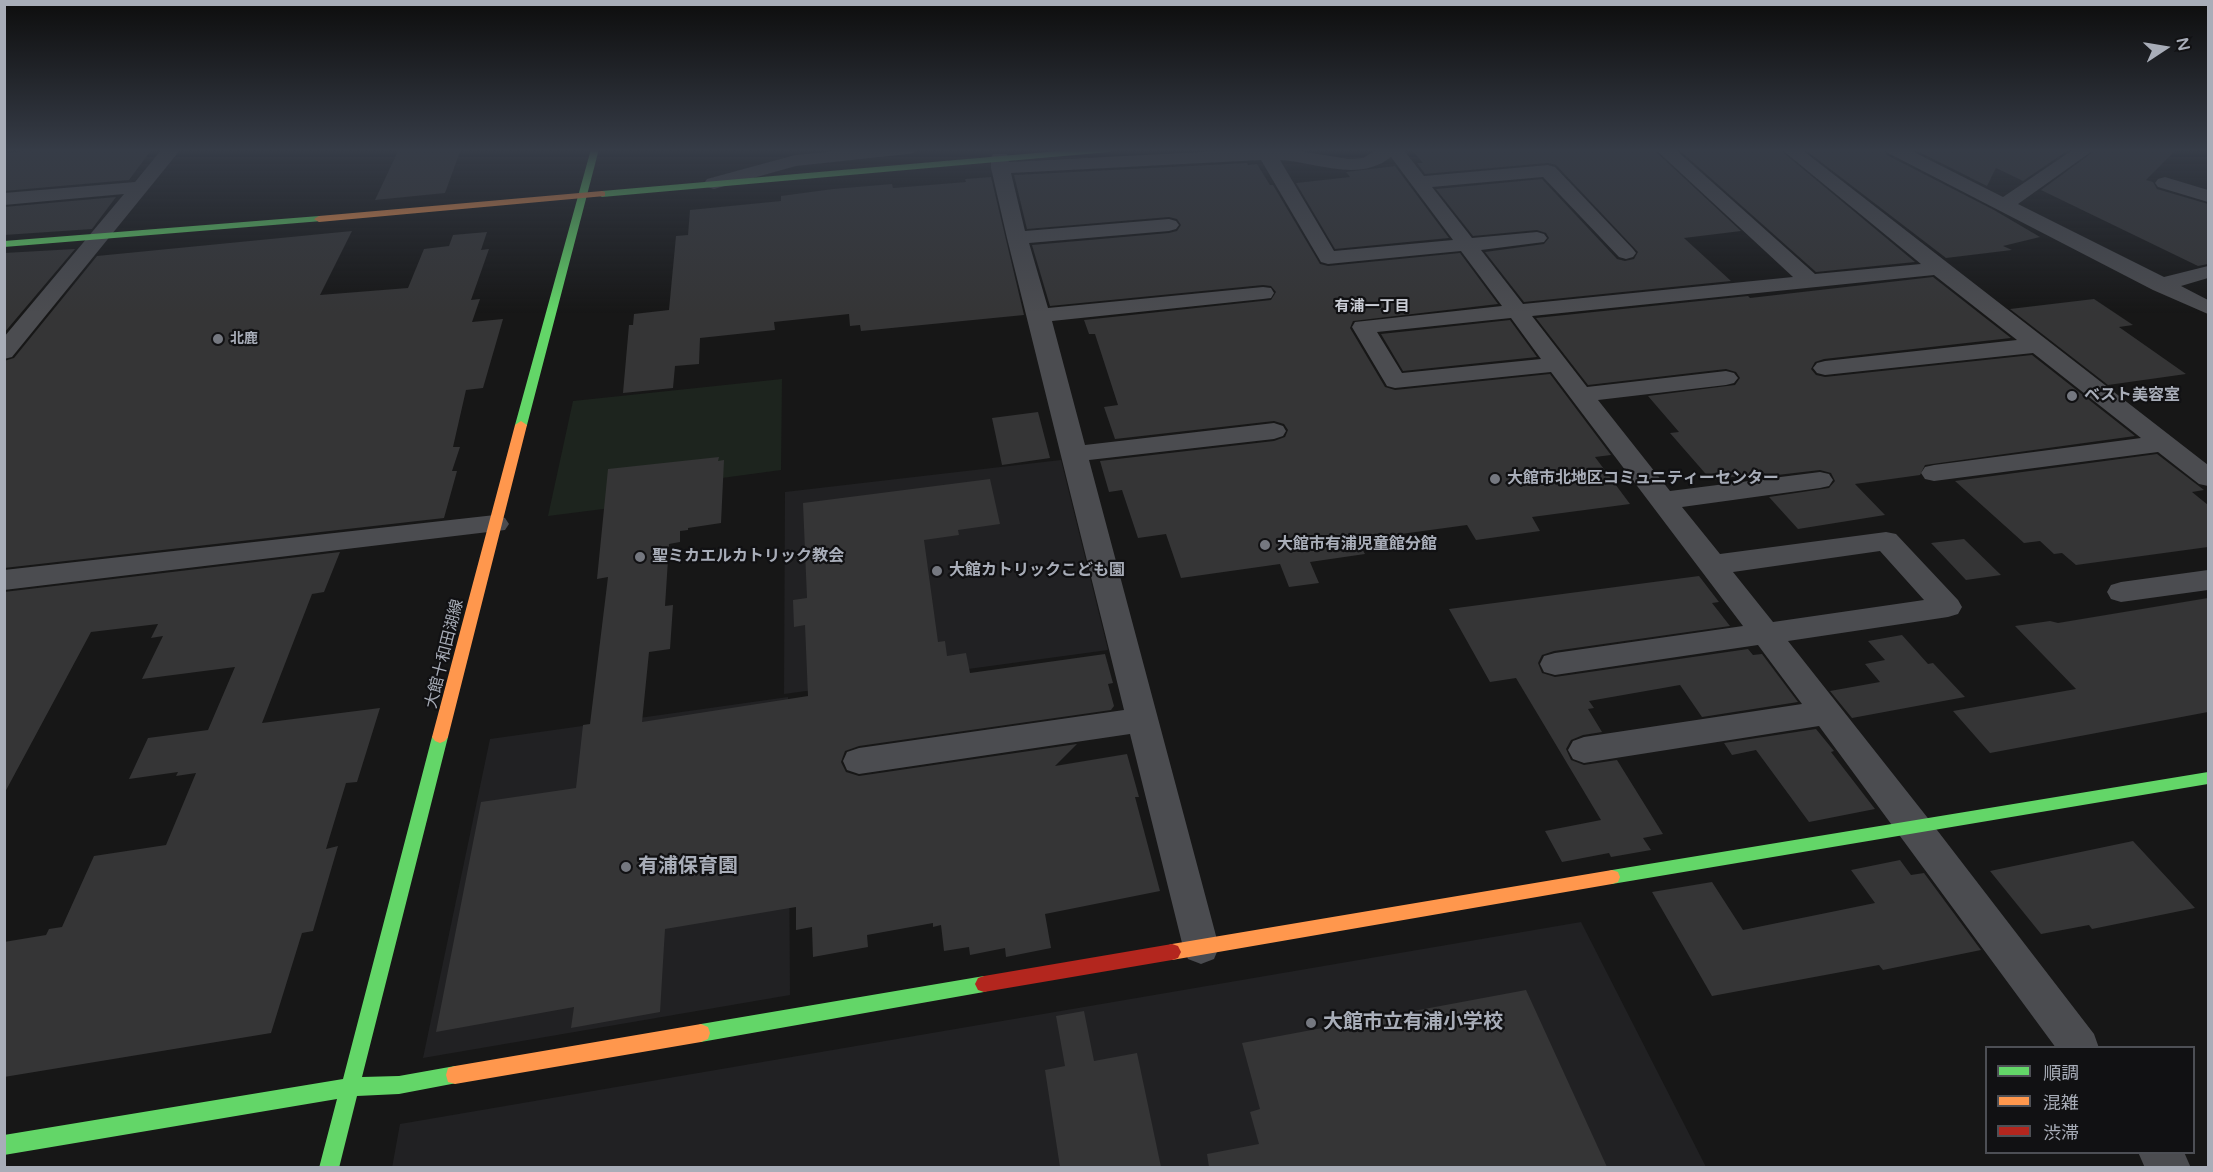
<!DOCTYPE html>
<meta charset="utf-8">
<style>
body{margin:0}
#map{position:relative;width:2213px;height:1172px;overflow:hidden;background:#171717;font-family:"Varela Round","Noto Sans JP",sans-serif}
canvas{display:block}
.frame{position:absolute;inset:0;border:6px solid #a8adb8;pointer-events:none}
.legend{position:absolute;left:1985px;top:1046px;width:210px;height:108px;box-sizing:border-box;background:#111113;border:2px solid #4d4f55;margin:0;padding:8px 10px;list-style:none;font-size:18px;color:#a8adb8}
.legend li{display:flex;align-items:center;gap:12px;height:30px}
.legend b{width:30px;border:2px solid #4d4f55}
.north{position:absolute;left:2135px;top:18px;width:60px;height:60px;-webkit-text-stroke:4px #111113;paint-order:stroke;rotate:78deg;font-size:16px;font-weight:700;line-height:24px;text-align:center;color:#a8adb8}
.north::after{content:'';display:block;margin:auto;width:21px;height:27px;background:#a8adb8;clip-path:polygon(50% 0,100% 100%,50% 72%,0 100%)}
</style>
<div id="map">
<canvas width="2213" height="1172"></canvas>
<div class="frame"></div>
<ul class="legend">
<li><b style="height:8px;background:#63d668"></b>順調</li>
<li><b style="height:8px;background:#ff974d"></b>混雑</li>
<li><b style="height:8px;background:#b3261e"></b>渋滞</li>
</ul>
<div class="north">N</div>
</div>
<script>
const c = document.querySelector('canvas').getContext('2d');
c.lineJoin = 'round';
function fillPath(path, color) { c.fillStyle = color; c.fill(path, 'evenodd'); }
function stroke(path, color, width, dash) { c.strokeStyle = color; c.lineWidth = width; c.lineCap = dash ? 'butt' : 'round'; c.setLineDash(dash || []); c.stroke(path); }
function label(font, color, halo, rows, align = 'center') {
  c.font = font + ' "Varela Round","Noto Sans JP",sans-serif'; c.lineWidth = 4.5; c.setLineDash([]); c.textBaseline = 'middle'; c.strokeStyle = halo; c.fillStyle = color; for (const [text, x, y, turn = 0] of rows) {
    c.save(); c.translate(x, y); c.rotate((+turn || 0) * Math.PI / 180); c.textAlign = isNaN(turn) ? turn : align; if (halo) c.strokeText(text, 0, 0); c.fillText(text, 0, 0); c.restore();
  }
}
const built = new Path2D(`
 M1061 460 1108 650 784 694 785 492Z
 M788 697 790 995 423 1058 490 739Z
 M1581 922 1706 1167 392 1168 400 1124Z`);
const green = new Path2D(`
 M782 379 781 470 722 478 721 494 548 516 573 401Z`);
const building = new Path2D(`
 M55 149H152L129 180 4 191V153Z
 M399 149H461L445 193 375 200Z
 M1411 149H1653L1741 231 1684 238 1731 281 1524 302 1485 252 1544 244 1549 238 1546 233 1537 230 1473 236 1436 189 1542 179 1617 259 1625 261 1634 259 1638 252 1556 165 1548 163 1425 174 1417 163H1423Z
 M1678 149H1779L1915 262 1816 272Z
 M1804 149H1883L1887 155 1994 210 2040 237 2003 246 2012 250 1946 258Z
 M1913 149H2070L2023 181 1996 168 1987 186Z
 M2097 149H2177L2146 180 2153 182 2157 189 2208 204V264L2198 266 2041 190Z
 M1247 163 1248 165 1257 164 1270 185H1273L1320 264 1328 266 1460 253 1498 304 1353 321 1350 328 1385 387 1395 390 1550 374 1611 455 1595 457 1630 504 1532 517 1540 531 1476 540 1467 525 1357 540 1365 554 1310 562 1319 583 1289 587 1280 564 1181 578 1166 534 1138 538 1122 490 1109 492 1100 461 1274 441 1285 437 1288 430 1284 424 1274 421 1115 439 1104 407 1118 405 1095 334H1089L1084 320 1271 300 1276 292 1271 286 1263 285 1050 306 1032 245 1169 233 1177 231 1181 225 1177 219 1169 217 1027 229 1014 175Z
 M1395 166 1449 238 1335 249 1296 183 1350 177 1346 172Z
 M991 177 1024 315 861 331 860 325 850 326 849 314 774 322 775 330 700 338 699 364 675 366 673 388 623 393 629 325H633L634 314 669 310 676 236 688 235 690 210 781 201V196L833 189 892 184 893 188 966 182 965 179Z
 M116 197 92 229 4 235V207Z
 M352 231 320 295 408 288 424 249 449 246 453 235 487 232 481 250 489 249 471 300 480 299 472 322 503 319 483 388 466 390 453 447H460L452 471H457L444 518 4 568V361L14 358 97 256Z
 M75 249 4 333V253Z
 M1933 277 2011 338 1824 359 1815 362 1811 369 1816 375 1825 377 2032 355 2135 436 1925 465 1920 475 1855 484 1885 515 1798 529 1769 497 1829 488 1835 481 1831 473 1820 470 1743 479 1740 476 1711 480 1670 433 1679 432 1648 396 1735 385 1740 378 1736 372 1726 369 1588 385 1536 318 1748 296 1750 298Z
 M2094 299 2133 325 2119 327 2186 374 2108 385 2010 309Z
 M1510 320 1537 357 1403 371 1381 334Z
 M1038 412 1050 458 1002 465 992 418Z
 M2157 454 2204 490 2192 492 2208 505V547L2076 565 2062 553 2054 554 2040 541 2024 543 1955 481Z
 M719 457 718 461 724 460 721 523 688 528V530L680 531V542L669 544 665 606 673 605 670 649 649 652 642 722 808 696 805 625 794 627 793 600 807 598 803 503 990 479 1000 524 958 530 959 535 924 540 938 642 945 641 947 656 966 653 970 673 1105 654 1113 683 1108 684 1114 706 1111 710 859 746 845 751 841 762 846 772 859 776 1077 744 1055 766 1127 754 1139 797H1135L1160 891 1045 914 1051 948 1006 957 1005 948 970 955 969 947 944 951 941 925 933 927V923L867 935 868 947 813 957 812 927 796 930V907L665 929 660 1012 571 1028 574 1007 436 1032 481 802 576 788 583 725 590 724 608 577 597 579 608 469Z
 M1964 539 2001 575 1966 580 1931 543Z
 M340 552 324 592 312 594 262 723 380 708 357 782 346 783 326 849 338 846 313 931 302 933 271 1033 4 1077V942L46 935 49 929 62 927 94 856 166 845 196 773 176 776 178 772 129 779 148 738 208 730 235 667 142 679 163 636 151 638 158 624 91 632 4 794V592Z
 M1699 576 1719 602 1712 603 1730 626 1554 651 1542 655 1538 663 1542 673 1555 677 1748 649 1753 655 1762 654 1798 702 1702 717 1680 685 1589 701 1594 708 1588 709 1602 732 1583 735 1571 740 1566 749 1571 760 1584 765 1617 760 1663 834 1643 838 1651 850 1611 857 1609 853 1562 862 1545 831 1601 820 1516 678 1490 682 1449 609Z
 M2208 598V712L1990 753 1953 711 2076 689 2015 626 2050 621 2058 623Z
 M1902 635 1928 664 1933 663 1965 697 1852 718 1830 691 1880 682 1865 664 1885 660 1868 641Z
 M1816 729 1834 751 1831 752 1875 809 1809 822 1756 750 1732 755 1724 743Z
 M2133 841 2195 908 2092 929 2089 925 2041 934 1990 871Z
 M1900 860 1911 875 1924 873 1981 950 1883 970 1879 965 1712 996 1652 892 1712 882 1743 930 1875 903 1851 870Z
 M1526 990 1607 1167H1209L1207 1154 1259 1144 1250 1112 1260 1109 1242 1043Z
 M1084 1011 1094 1061 1137 1053 1161 1167H1060L1045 1070 1065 1066 1056 1016Z`);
const street = new Path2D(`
 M162 149H181L12 357 4 359V337L124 194 4 205V193L135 182Z
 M858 149H917L914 153 908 154 796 166 714 189 707 187 704 183 707 179 795 155Z
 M1260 149 1299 151 1349 159 1363 158 1378 149H1403L1424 176 1548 165 1555 167 1633 249 1636 253 1633 257 1626 259 1619 257 1543 177 1432 187 1472 238 1537 232 1544 234 1547 238 1544 242 1481 250 1523 304 1793 277 1655 149H1675L1815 274 1921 264 1781 149H1801L2208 465V486L2199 484 2158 452 1934 481 1925 479 1921 473 1925 467 1934 465 2141 438 2033 353 1825 375 1817 373 1813 368 1817 363 1825 361 2017 340 1934 275 1532 316 1587 387 1726 371 1734 373 1738 378 1734 383 1726 385 1598 400 1670 491 1820 472 1829 474 1833 480 1829 486 1820 488 1682 507 1720 554 1886 532 1896 534 1958 600 1962 607 1958 614 1948 617 1788 641 1927 817 2094 1034 2099 1048H2056L1819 726 1584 763 1573 759 1568 750 1573 741 1584 737 1802 704 1758 645 1555 675 1544 672 1540 664 1544 656 1555 653 1743 626 1551 372 1395 388 1387 386 1352 327 1355 322 1502 306 1461 251 1328 264 1321 262 1261 160 1011 173 1025 231 1169 219 1176 221 1179 225 1176 229 1169 231 1029 243 1048 308 1263 287 1271 288 1274 293 1271 298 1263 299 1052 321 1085 445 1274 423 1283 426 1286 431 1283 436 1274 439 1089 460 1219 947 1214 959 1201 964 1188 959 1183 947 1130 734 859 774 847 770 843 761 847 752 859 748 1124 710 1007 238 991 168V158L993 154H1007L1009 162ZM1391 157 1453 240 1334 251 1280 160C1316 162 1359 183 1391 157ZM1511 318 1541 359 1402 373 1377 332ZM1880 551 1924 600 1773 622 1733 572Z
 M1885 149H1908L2003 197 2074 149H2095L2018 204 2164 277 2208 266V278L2181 286 2208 300V314L2153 290 1888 153Z
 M2165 177 2208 190V202L2158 187 2155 183 2158 179Z
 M495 515 505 518 509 524 505 530 4 590V570Z
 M2208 570V590L2121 602 2111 599 2107 592 2111 585 2121 582Z
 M2138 1152H2184L2191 1168H2145Z`);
const fast = new Path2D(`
 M591 149H599L527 425 525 428H517L515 425Z
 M1081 149H1113L1109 152 602 197 597 194 602 191Z
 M319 216 324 219 322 221 4 247V241Z
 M440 731 445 733 448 737 362 1077 399 1076 455 1066 462 1068 464 1075 462 1082 399 1094 357 1096 339 1168H319L337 1099 4 1155V1135L343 1079 432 737 435 733Z
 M2208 772V784L1612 884 1606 882 1604 877 1606 872 1612 870Z
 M984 976 990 978 993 984 990 990 984 992 701 1042 694 1039 692 1033 694 1027 701 1024Z`);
const slow = new Path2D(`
 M602 191 605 192V196L319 222 314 219 319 216Z
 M521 421 527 425 448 737 445 741 440 743 435 741 432 737 515 425Z
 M1612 870 1618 872 1620 877 1618 882 1612 884 1172 960 1166 958 1163 952 1166 946 1172 944Z
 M701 1024 708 1027 710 1033 708 1039 701 1042 455 1084 448 1082 446 1075 448 1068 455 1066Z`);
const jam = new Path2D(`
 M1172 944 1178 946 1181 952 1178 958 1172 960 984 992 978 990 975 984 978 978 984 976Z`);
const markers = [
 [218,339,6,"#757880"],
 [2072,396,6,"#757880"],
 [1495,479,6,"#757880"],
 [1265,545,6,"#757880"],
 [640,557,6,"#757880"],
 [937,571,6,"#757880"],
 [626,867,6,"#757880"],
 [1311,1023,6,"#757880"]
];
const farPoinames = [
 ["北鹿",230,339]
];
const farNeighbourhoodnames = [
 ["有浦一丁目",1372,307]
];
const poiNames = [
 ["ベスト美容室",2084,396],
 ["大館市北地区コミュニティーセンター",1507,479],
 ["大館市有浦児童館分館",1277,545],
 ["聖ミカエルカトリック教会",652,557],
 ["大館カトリックこども園",949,571]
];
const streetNames = [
 ["大館十和田湖線",445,654,-76]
];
const nearPoinames = [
 ["有浦保育園",638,867],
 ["大館市立有浦小学校",1323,1023]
];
fillPath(built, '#212123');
fillPath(green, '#1d241e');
fillPath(building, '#353536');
fillPath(street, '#4b4c50');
fillPath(fast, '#63d668');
fillPath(slow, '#ff974d');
fillPath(jam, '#b3261e');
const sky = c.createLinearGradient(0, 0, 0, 313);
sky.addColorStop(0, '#0d0d0d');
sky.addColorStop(0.48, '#363c47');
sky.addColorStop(1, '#363c4700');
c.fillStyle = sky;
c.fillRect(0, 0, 2213, 313);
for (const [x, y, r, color] of markers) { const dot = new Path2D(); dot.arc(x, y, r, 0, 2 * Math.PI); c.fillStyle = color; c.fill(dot); stroke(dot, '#111113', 2); }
label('bold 14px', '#a8adb8', '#111113', farPoinames, 'left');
label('bold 15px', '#c9ccd4', '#111113', farNeighbourhoodnames);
label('bold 16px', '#a8adb8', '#111113', poiNames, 'left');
label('16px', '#a8adb8', '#111113', streetNames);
label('bold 20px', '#a8adb8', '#111113', nearPoinames, 'left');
</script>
